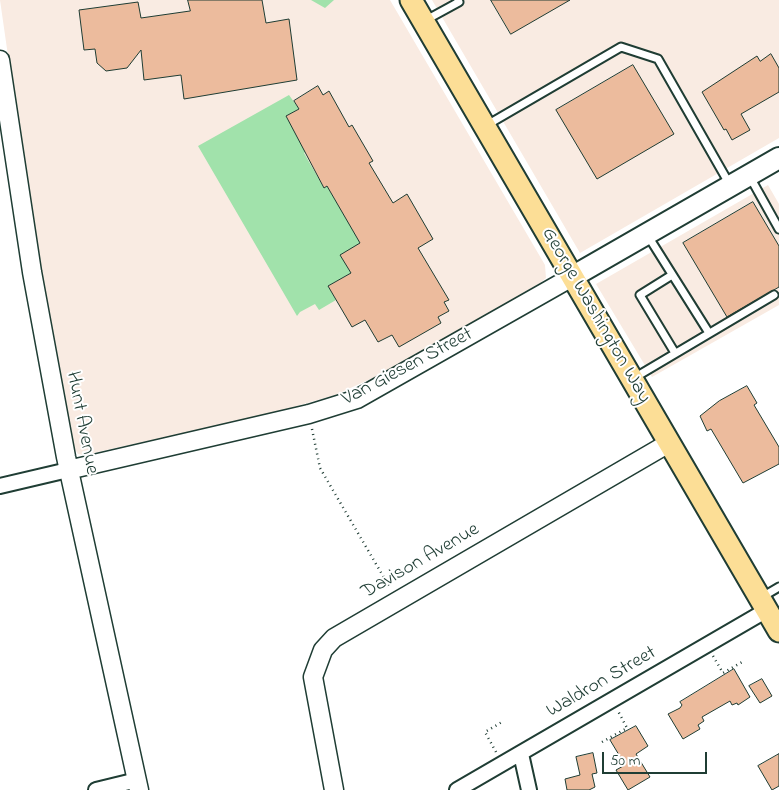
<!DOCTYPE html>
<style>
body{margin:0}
#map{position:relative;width:779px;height:790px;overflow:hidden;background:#fff;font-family:"Indie Flower",sans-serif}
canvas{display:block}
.scale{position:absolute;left:602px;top:752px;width:105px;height:22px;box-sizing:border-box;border:2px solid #1f3d34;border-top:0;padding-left:6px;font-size:15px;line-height:18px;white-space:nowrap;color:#1f3d34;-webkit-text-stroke:4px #fff;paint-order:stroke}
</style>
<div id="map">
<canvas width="779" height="790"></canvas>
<div class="scale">50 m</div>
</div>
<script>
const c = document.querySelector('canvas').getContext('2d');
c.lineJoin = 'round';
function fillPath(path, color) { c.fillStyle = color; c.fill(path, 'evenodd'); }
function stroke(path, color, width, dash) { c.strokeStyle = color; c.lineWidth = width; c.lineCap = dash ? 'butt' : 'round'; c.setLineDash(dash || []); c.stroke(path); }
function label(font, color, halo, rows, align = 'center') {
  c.font = font + ' "Indie Flower",sans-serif'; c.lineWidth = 4; c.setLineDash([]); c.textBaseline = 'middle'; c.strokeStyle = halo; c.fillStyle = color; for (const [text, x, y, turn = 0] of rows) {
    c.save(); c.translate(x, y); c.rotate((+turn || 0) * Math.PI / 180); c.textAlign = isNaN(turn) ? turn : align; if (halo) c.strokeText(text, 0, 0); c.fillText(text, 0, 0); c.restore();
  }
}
const built = new Path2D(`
 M0 0H390L545 265 546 278 540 283 386 372 335 395 269 414 84 455 78 454 72 445 40 279Z
 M432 0H779V138L580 253Z
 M768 185 779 204V305L652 377 596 284Z`);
const green = new Path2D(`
 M311 0H334L325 8Z
 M289 95 299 109 286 116 306 151 304 153 324 188 327 186 361 243 341 255 351 273 328 286 336 300 319 310 315 304 300 312 297 316 198 146Z`);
const building = new Path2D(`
 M188 0H262L266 23 289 19 297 80 184 99 181 75 144 80 141 50 127 68 106 71 97 63 95 49 84 50 79 10 138 2 141 18 190 11Z
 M491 0H570L511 34Z
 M771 54 779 68V92L741 114 750 130 732 140 726 129 724 130 702 92 757 56 760 61Z
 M633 65 674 134 597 179 556 110Z
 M318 86 323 95 329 91 349 127 352 125 373 161 369 163 393 203 407 194 433 239 418 248 449 300 444 302 449 311 438 317 441 323 399 347 392 335 378 342 365 320 352 327 328 286 351 273 340 255 360 243 327 186 324 188 286 116 299 109 294 101Z
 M753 202 779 246V287L727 317 683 243Z
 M747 386 757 403 754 405 779 447V464L743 483 711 429 707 431 700 416 719 401Z
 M734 669 750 697 738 705 737 703 732 705 730 701 702 717 704 721 698 725 700 729 683 739 668 714 680 708 682 705 680 702Z
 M762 679 772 696 760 703 749 686Z
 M636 726 648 746 636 754 650 777 628 790 616 770 625 765 610 740Z
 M593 753 597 773 592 774 595 787 589 790H567L565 779 580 775 576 757Z
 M779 754V786L772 790 758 766Z`);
const path = new Path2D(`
 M312 429 320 468 390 588
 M713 656 723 673 744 661
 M602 742 627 728 618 711
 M496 752 485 732 502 722`);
const service = new Path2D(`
 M426 20 459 2 458 0
 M487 125 621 47 658 59 730 185
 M750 177 779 229
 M648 236 709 333
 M672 275 640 295 675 353
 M634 378 774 295
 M762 597 779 587`);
const minor = new Path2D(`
 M0 486 68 470
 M521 754 529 790
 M96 790 137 780
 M457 790 767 610`);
const tertiary = new Path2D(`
 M0 60 32 272 66 457 139 790
 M68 470 309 414 357 399 572 277
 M334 790 313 677 323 650 334 638 669 443`);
const secondary = new Path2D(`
 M572 277 779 158`);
const primary = new Path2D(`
 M411 0 779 631`);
const streetNames = [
 ["George Washington Way",595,316,60],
 ["Van Giesen Street",408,368,-28],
 ["Hunt Avenue",81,423,79],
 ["Davison Avenue",421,562,-30],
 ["Waldron Street",602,683,-30]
];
fillPath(built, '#f9ebe2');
fillPath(green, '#a1e2ab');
fillPath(building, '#ecbb9d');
stroke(building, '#1f3d34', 1);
stroke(service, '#1f3d34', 11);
stroke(minor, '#1f3d34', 18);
stroke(tertiary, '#1f3d34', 21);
stroke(secondary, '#1f3d34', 24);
stroke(primary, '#1f3d34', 25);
stroke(path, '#1f3d34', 2.5, [1, 4]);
stroke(service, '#fff', 7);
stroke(minor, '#fff', 14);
stroke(tertiary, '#fff', 18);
stroke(secondary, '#fff', 20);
stroke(primary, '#fcde96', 21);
label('20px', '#1f3d34', '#fff', streetNames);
</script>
